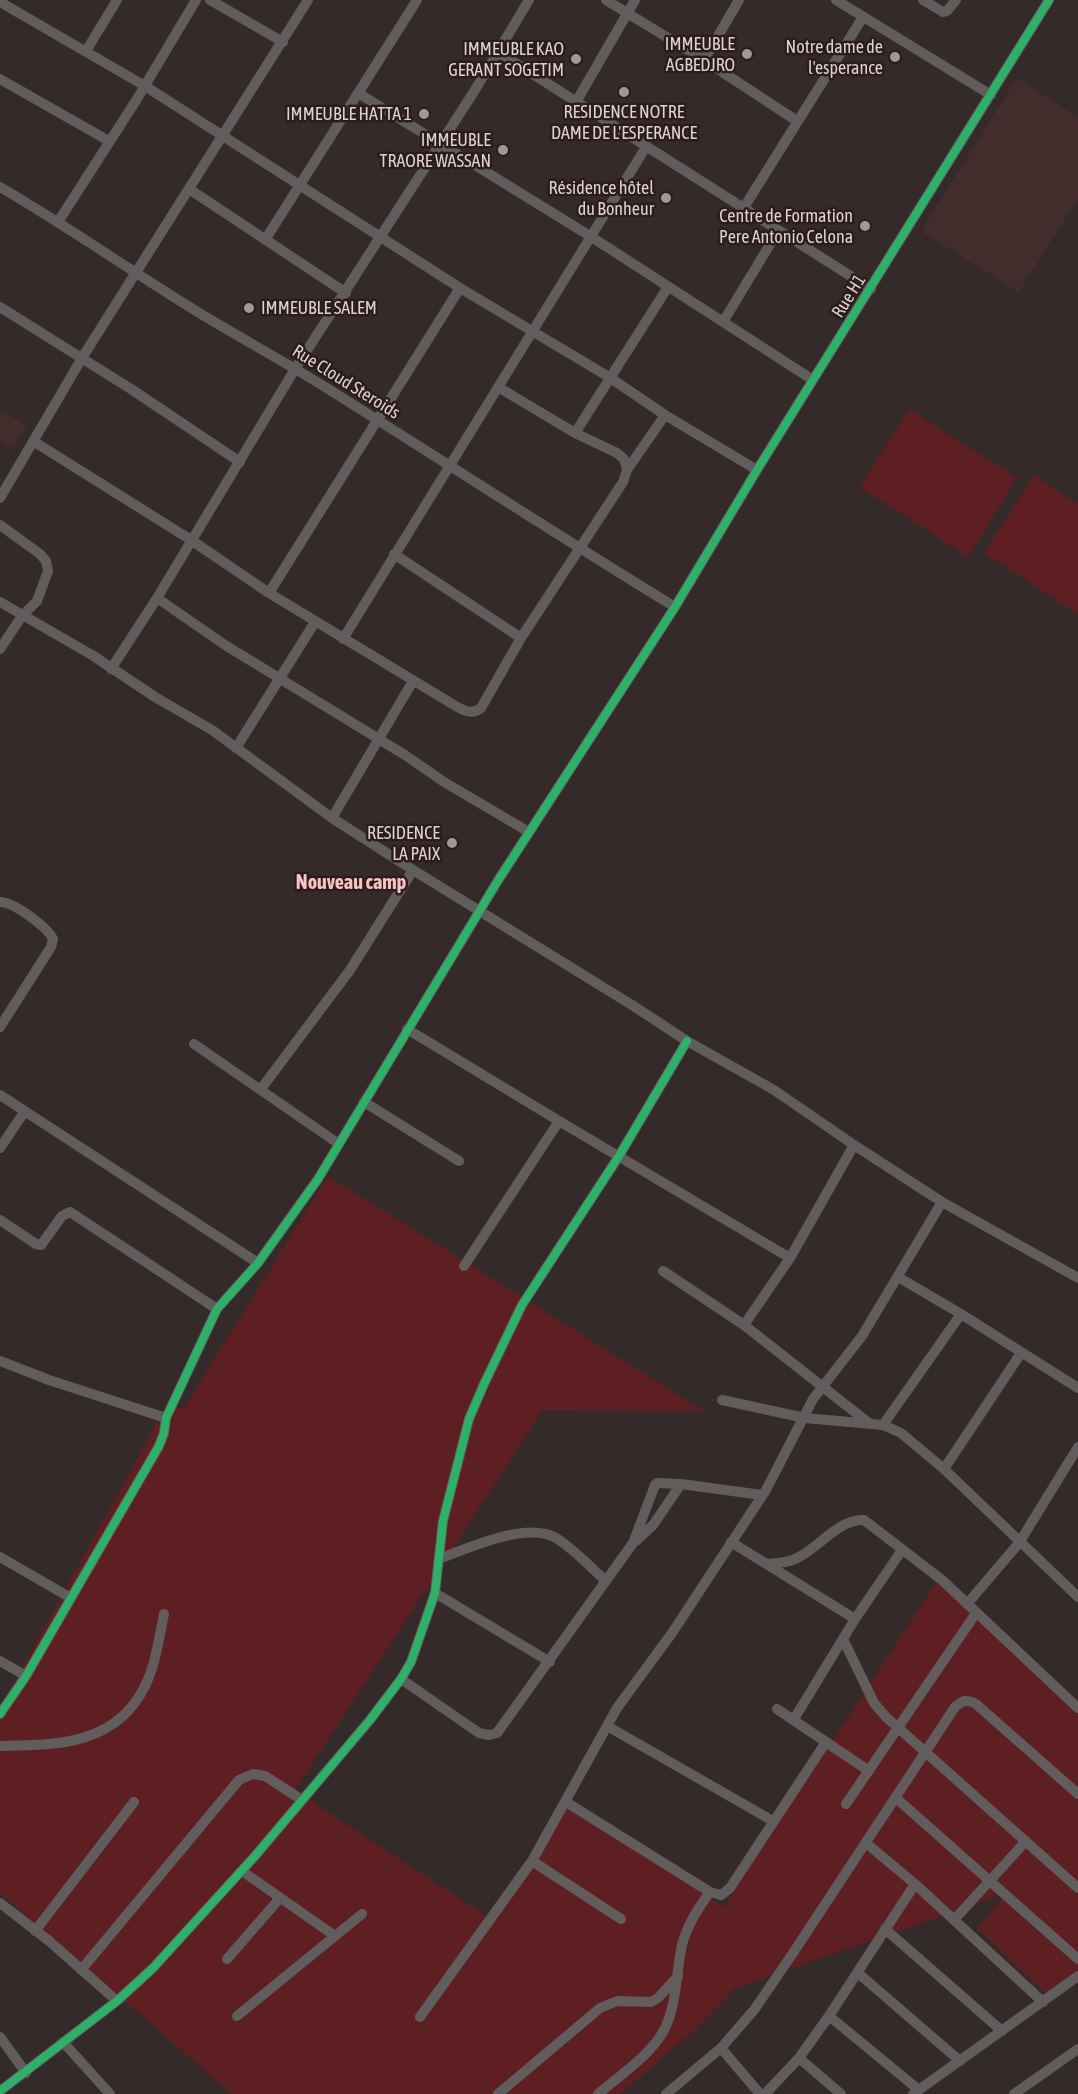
<!DOCTYPE html>
<meta charset="utf-8">
<style>
body{margin:0}
canvas{display:block;background:#332a29}
</style>
<canvas width="1078" height="2094"></canvas>
<script>
const c = document.querySelector('canvas').getContext('2d');
c.lineJoin = 'round';
function fillPath(path, color) { c.fillStyle = color; c.fill(path, 'evenodd'); }
function stroke(path, color, width, dash) { c.strokeStyle = color; c.lineWidth = width; c.lineCap = dash ? 'butt' : 'round'; c.setLineDash(dash || []); c.stroke(path); }
function label(font, color, halo, rows, align = 'center') {
  c.font = font + ' "Asap Condensed",sans-serif'; c.lineWidth = 5; c.setLineDash([]); c.textBaseline = 'middle'; c.strokeStyle = halo; c.fillStyle = color; for (const [text, x, y, turn = 0] of rows) {
    c.save(); c.translate(x, y); c.rotate((+turn || 0) * Math.PI / 180); c.textAlign = isNaN(turn) ? turn : align; if (halo) c.strokeText(text, 0, 0); c.fillText(text, 0, 0); c.restore();
  }
}
const built = new Path2D(`
 M1017 78 1078 117V198L1019 292 921 231Z
 M2 410 27 427 12 449 0 442V413Z`);
const green = new Path2D(`
 M909 409 1017 478 968 557 860 487Z
 M1034 475 1078 504V614L984 553Z
 M328 1176 704 1411 543 1410 295 1790 490 1919 566 1803 724 1907 941 1575 1078 1701V1970L1045 1993 977 1928 1007 1893 735 1988 696 2029 620 2094H232L0 1893V1708L165 1408H184Z`);
const minor = new Path2D(`
 M210 0 283 42
 M606 0 704 60 797 121
 M836 0 991 95
 M923 0 943 12 947 11 956 0
 M0 2 145 86 460 288 609 377 665 415 757 470
 M86 51 117 0
 M498 52 871 289
 M704 60 739 0
 M0 79 109 141
 M358 93 590 236 813 380
 M576 102 635 0
 M0 187C64 224 125 267 188 306 233 334 280 359 325 387 442 460 557 535 675 607
 M189 189 346 293
 M743 209 863 17
 M58 222 137 99 196 0
 M265 240 417 0
 M0 307 131 389 240 462
 M723 322 778 231
 M575 433 668 287
 M33 441 191 540 269 593 454 705C464 711 472 715 481 708L521 638 623 482 627 470 626 465 624 459 617 453 575 433 498 387
 M627 470 665 415
 M0 498 82 358 308 0
 M0 525 40 554 46 561 48 571 37 601 22 616 0 649
 M394 554 521 638
 M269 593 460 288
 M157 598 225 645 405 755 444 782 529 832
 M0 602 92 655 155 697 212 730 332 818 413 681
 M343 639 646 147
 M111 669 157 598 295 369 475 90 529 0
 M236 748 315 622
 M332 818 413 870 632 1005 687 1041 774 1090 854 1145 942 1202 1078 1278
 M0 902C14 902 47 927 53 939L51 947 0 1027
 M407 1029 559 1121 790 1258
 M194 1044 339 1144
 M261 1089 350 970 413 870
 M0 1095 258 1263
 M364 1102 459 1161
 M0 1148 25 1111
 M0 1220 36 1244 41 1245 62 1216 70 1212 217 1309
 M464 1266 559 1121
 M663 1271 744 1325 870 1424
 M898 1277 961 1314 1078 1388
 M744 1325 790 1258 854 1145
 M0 1361 49 1380 166 1418
 M722 1400 805 1418 883 1425 901 1433 944 1469 1078 1597
 M883 1425 961 1314
 M944 1469 1021 1353
 M636 1541 653 1525 681 1484
 M731 1542 855 1619
 M0 1557 71 1598
 M439 1559C468 1548 527 1521 556 1538 574 1549 590 1567 606 1581
 M767 1564C776 1563 787 1563 795 1559 817 1550 839 1518 864 1520L942 1580 1078 1708
 M435 1593 550 1662
 M967 1604 1019 1543 1078 1447
 M843 1639 874 1703 886 1717 1078 1888
 M0 1661 26 1676
 M401 1679 479 1733 489 1735 497 1733 633 1543 655 1485 657 1483 681 1484 762 1495
 M777 1709 869 1771
 M0 1714 26 1676 159 1446 164 1433 166 1418 217 1309 258 1263 318 1179 497 882 675 607 757 470 1049 0
 M794 1719 855 1619 902 1550
 M607 1726 773 1821
 M0 1746C58 1745 116 1745 145 1686 156 1664 159 1637 164 1614
 M896 1798 1078 1959
 M566 1802 710 1892 721 1895 730 1888 826 1742
 M846 1804 976 1613
 M866 1843 915 1884 1043 2002
 M532 1861 621 1919
 M242 1871 335 1936
 M0 1903 48 1940 117 2001
 M954 1920 1026 1841
 M885 1929 1002 2031
 M35 1931 134 1802
 M227 1959 280 1898
 M81 1970 239 1780 253 1774 265 1776 302 1800
 M858 1973 960 2061
 M237 2016 362 1914
 M829 2016 919 2090
 M420 2017 532 1861 617 1708 672 1633 766 1490 813 1399 862 1336 942 1202
 M0 2037 26 2073
 M63 2042 110 2094
 M721 2048 760 2094
 M799 2058 841 2094
 M0 2091 117 2001 153 1968 255 1856 370 1720 401 1679 411 1662 435 1593 443 1521 469 1419 484 1384 522 1305 619 1156 687 1041
 M498 2094 600 2008 617 2001 651 2002 658 1998 678 1976
 M598 2094C618 2077 652 2054 664 2030 677 2005 676 1972 682 1945 687 1925 698 1908 710 1892
 M666 2094 721 2048 754 2010 793 1953 955 1707C963 1700 967 1699 976 1704L1078 1794
 M765 2094 799 2058 829 2016 915 1884
 M913 2094 1078 1976
 M1014 2094 1078 2049`);
const cycleway = new Path2D(`
 M0 1714 26 1676 159 1446 164 1433 166 1418 217 1309 258 1263 318 1179 497 882 675 607 757 470 1049 0
 M0 2091 117 2001 153 1968 255 1856 370 1720 401 1679 411 1662 435 1593 443 1521 469 1419 484 1384 522 1305 619 1156 687 1041`);
const markers = [
 [747,54,6,"#a29796"],
 [895,57,6,"#a29796"],
 [576,59,6,"#a29796"],
 [624,92,6,"#a29796"],
 [424,114,6,"#a29796"],
 [503,150,6,"#a29796"],
 [666,198,6,"#a29796"],
 [865,226,6,"#a29796"],
 [249,308,6,"#a29796"],
 [452,843,6,"#a29796"]
];
const poiNames = [
 ["IMMEUBLE",735,44],
 ["AGBEDJRO",735,65],
 ["Notre dame de",883,47],
 ["l'esperance",883,68],
 ["IMMEUBLE KAO",564,49],
 ["GERANT SOGETIM",564,70],
 ["RESIDENCE NOTRE",624,112,"center"],
 ["DAME DE L'ESPERANCE",624,133,"center"],
 ["IMMEUBLE HATTA 1",412,114],
 ["IMMEUBLE",491,140],
 ["TRAORE WASSAN",491,161],
 ["Résidence hôtel",654,188],
 ["du Bonheur",654,209],
 ["Centre de Formation",853,216],
 ["Pere Antonio Celona",853,237],
 ["IMMEUBLE SALEM",261,308,"left"],
 ["RESIDENCE",440,833],
 ["LA PAIX",440,854]
];
const streetNames = [
 ["Rue H1",849,296,-58],
 ["Rue Cloud Steroids",346,382,32]
];
const neighbourhoodNames = [
 ["Nouveau camp",351,883]
];
fillPath(built, '#432d2c');
fillPath(green, '#5e1f22');
stroke(minor, '#625d5d', 10);
stroke(cycleway, '#2db169', 8);
for (const [x, y, r, color] of markers) { const dot = new Path2D(); dot.arc(x, y, r, 0, 2 * Math.PI); c.fillStyle = color; c.fill(dot); stroke(dot, '#2c1c1c', 2); }
label('18px', '#ddd1d1', '#2c1c1c', poiNames, 'right');
label('18px', '#ddd1d1', '#2c1c1c', streetNames);
label('bold 20px', '#f8c4c2', '#2c1c1c', neighbourhoodNames);
</script>
